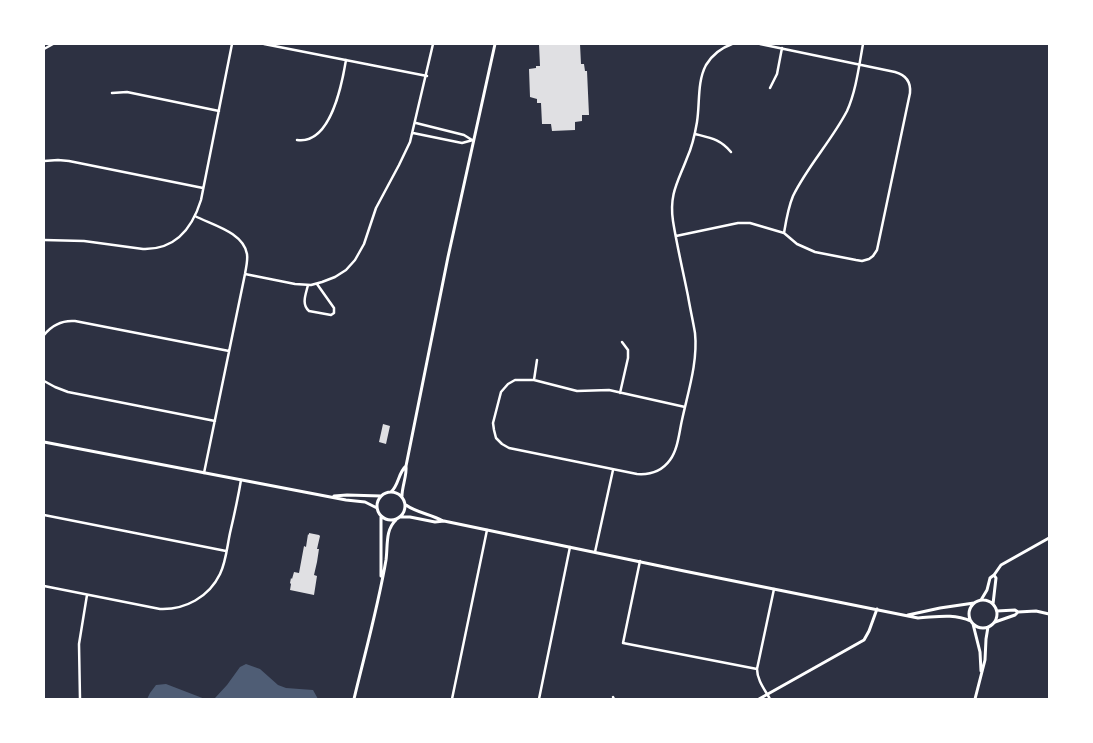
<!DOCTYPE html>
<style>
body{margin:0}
#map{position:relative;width:1093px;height:743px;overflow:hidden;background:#2d3142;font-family:"Nunito Sans",sans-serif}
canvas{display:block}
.frame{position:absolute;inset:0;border:45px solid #fff;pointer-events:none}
</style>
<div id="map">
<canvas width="1093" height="743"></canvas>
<div class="frame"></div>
</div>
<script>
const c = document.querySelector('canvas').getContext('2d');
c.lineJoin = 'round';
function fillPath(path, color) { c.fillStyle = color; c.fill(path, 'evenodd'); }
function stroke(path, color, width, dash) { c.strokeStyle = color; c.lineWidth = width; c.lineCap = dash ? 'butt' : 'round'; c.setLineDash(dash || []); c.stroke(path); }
const water = new Path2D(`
 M246 664 260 669 278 685 286 688 313 690 318 699H206L215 698 227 685 240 667Z
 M166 684 205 699H147L150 693 156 685Z`);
const building = new Path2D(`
 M539 44H580L581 64H584L585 71H587L589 115H582V121L575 122V130L552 131 551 124H542L541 103H537V99L530 97 529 69 536 68V66H540Z
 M383 424 390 426 386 444 379 442Z
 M309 533 319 535 320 536 317 549H319L317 562 314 575 317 576 314 595 290 590 291 584 290 583 291 578 292 579 294 572 299 573 304 546 306 547 308 534 309 535Z`);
const minor = new Path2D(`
 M264 44 427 76
 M44 49 53 44
 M770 88 777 74 782 48
 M112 93 127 92 219 111
 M416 123 464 135 472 140
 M413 133 462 143 473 140
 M695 134C711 138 720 139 731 152
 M297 140C331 145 342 84 346 60
 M44 161 58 160 69 161 203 188
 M195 216C212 225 243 232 247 254 248 261 246 267 245 274L204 473
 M784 233C786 221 788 208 793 196 807 167 832 140 847 111 856 91 859 66 863 44
 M676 236 738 223H750L784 233 797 244 815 252 856 260 862 261 869 259 873 256 877 250 910 93C911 82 906 75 895 72L760 44
 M44 240 84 241 143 249C175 250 192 229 201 200L232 44
 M245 274 295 284 311 285 322 282 335 277 346 270 355 260 364 244 376 208 399 165 410 142 433 44
 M308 285C306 294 301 304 309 311L331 315 334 313V308L317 284
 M44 335C52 325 62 320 75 321L229 351
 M534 380 537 360
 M44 381 55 387 68 392 215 421
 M620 393 628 358V350L622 342
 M685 407 609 390 577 391 534 380H515L508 384 501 392 493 423 494 430 496 438 502 444 509 448 637 474C650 475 662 471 670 460 678 449 679 433 682 420 688 392 698 362 695 333 693 321 690 308 688 296 683 271 677 246 673 221 669 194 678 182 687 158 692 147 695 134 697 122 700 103 697 82 706 65 712 55 721 48 732 44
 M44 515 226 551
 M595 552 613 470
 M640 561 623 643 757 669
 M44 586 160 609C185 610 209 597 220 574 226 562 227 547 230 533 234 516 238 498 241 480
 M613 697 614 699
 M80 699 79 644 87 595
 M452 699 487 530
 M539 699 570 547
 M770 699C765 690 757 680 757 669L774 589`);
const tertiary = new Path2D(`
 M997 611 1015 610 1018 612 1036 611 1049 614
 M995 622 1015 615 1018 612`);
const secondary = new Path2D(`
 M44 442 346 500 365 502 377 508
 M377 506a14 14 0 1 1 28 0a14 14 0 1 1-28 0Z
 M391 492C399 485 398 473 406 466L448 257 495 44
 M334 496 347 495 381 496
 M402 496C402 486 407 476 406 466
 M406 505C417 513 431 514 443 521
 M401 517H410L435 522 444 521 684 571 918 618C937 617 952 613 971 621
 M381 576V517
 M969 614a14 14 0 1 1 28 0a14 14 0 1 1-28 0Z
 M981 600 987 590 990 578 994 575 1001 565 1049 538
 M993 604 996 578 994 575
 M908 615 940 608 974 603
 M973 624 980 652 981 671
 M354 699C365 653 378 607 386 560 388 546 385 530 396 520
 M759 699 864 640 869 631 877 609
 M975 699 985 660 986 639 988 627`);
fillPath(water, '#4f5d75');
fillPath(building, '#e0e0e3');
stroke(minor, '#fff', 2.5);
stroke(tertiary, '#fff', 3);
stroke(secondary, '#fff', 3);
</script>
